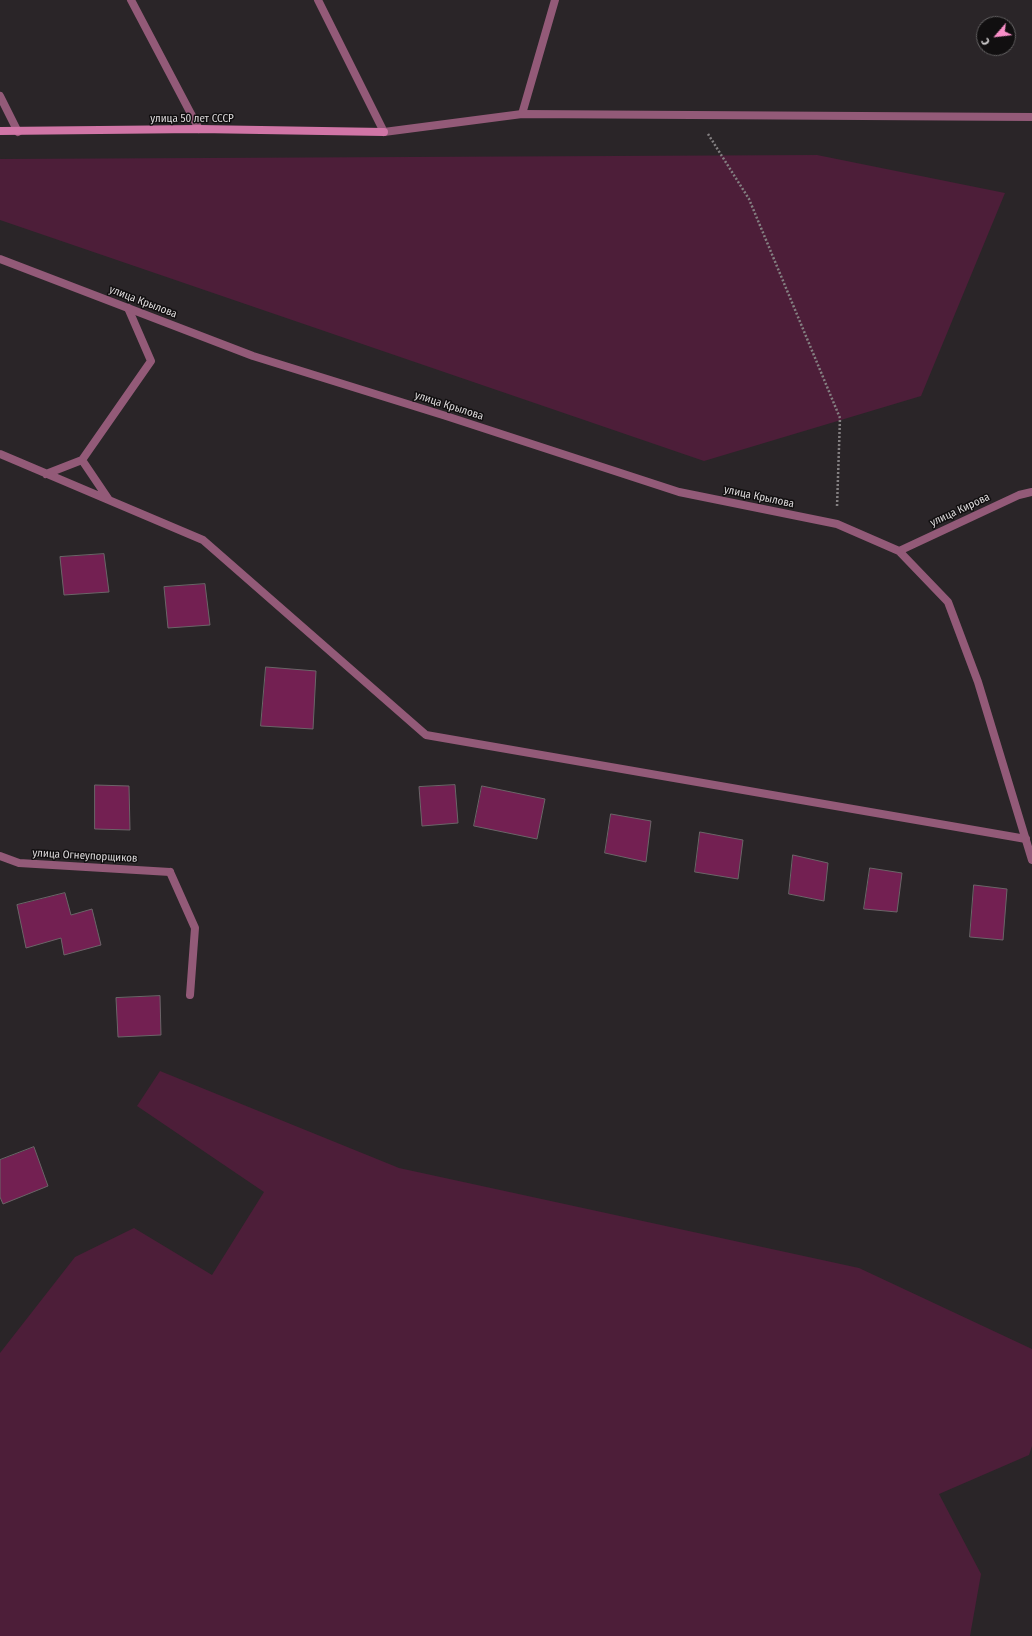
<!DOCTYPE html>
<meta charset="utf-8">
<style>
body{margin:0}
#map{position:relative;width:1032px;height:1636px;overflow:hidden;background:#2a2528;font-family:"Fira Sans Condensed",sans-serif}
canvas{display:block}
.north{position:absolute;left:976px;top:16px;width:40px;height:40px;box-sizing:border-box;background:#110f10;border:1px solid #626061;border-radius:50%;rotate:242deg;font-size:11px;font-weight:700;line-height:16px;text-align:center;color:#dcd9da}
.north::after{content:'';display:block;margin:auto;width:14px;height:18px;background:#f98fc8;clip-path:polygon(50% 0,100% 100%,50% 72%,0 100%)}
</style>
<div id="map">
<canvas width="1032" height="1636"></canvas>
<div class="north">С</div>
</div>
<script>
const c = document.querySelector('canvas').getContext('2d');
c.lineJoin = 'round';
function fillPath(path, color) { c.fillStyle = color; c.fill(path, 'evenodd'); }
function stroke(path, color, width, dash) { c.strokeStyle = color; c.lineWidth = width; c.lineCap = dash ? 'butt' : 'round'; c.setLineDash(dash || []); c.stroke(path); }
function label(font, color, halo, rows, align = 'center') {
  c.font = font + ' "Fira Sans Condensed",sans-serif'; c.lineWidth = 3; c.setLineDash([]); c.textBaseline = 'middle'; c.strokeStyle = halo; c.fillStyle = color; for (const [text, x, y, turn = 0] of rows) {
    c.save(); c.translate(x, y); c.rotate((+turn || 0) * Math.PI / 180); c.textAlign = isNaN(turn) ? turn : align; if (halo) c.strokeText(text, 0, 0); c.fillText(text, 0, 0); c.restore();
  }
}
const green = new Path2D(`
 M817 155 1005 193 921 396 704 461 0 220V159Z
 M160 1071 399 1168 859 1268 1032 1349V1446L1029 1455 939 1494 981 1574 970 1636H0V1353L75 1257 134 1228 212 1275 264 1192 137 1106Z`);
const building = new Path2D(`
 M104 554 109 592 64 595 60 557Z
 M205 584 210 625 168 628 164 587Z
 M266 667 316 671 313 729 261 726Z
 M95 785 129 786 130 830 95 829Z
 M455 785 458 823 422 826 419 787Z
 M482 786 545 799 537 839 474 826Z
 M611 814 651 821 646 862 605 853Z
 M700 832 743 840 738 879 695 872Z
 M793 855 828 863 824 901 789 894Z
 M870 868 902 873 897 912 864 909Z
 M974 885 1007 889 1003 940 970 937Z
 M65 893 71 915 92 909 101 945 64 955 61 938 26 948 17 905Z
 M160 996 161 1035 118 1037 116 998Z
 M34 1147 48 1186 3 1204 0 1197V1160Z`);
const path = new Path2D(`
 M708 134 749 199 840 418 837 507`);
const lane = new Path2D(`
 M131 0 199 129
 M318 0 384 132
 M0 96 18 132
 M522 114 555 0
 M0 454 203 540 426 735 1026 839
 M46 474 82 460
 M109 500 82 460 151 361 128 308
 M170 872 195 928 190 995`);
const street = new Path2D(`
 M384 132 522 114 1032 117
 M0 259 253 356 446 416 679 492 837 524 899 551 948 602 978 682 1032 860
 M899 551 1019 495 1032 492
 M0 856 19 863 170 872`);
const secondary = new Path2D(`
 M0 131 199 129 384 132`);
const streetNames = [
 ["улица 50 лет СССР",192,119],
 ["улица Крылова",143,302,21],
 ["улица Крылова",449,406,18],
 ["улица Крылова",759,497,12],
 ["улица Кирова",960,510,-25],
 ["улица Огнеупорщиков",85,856,3]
];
fillPath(green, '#4d1e39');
fillPath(building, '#732052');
stroke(building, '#6b6568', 1);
stroke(path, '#848082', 2.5, [2, 2]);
stroke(lane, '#935a78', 8);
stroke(street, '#935a78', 8);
stroke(secondary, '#d075a6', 8);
label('11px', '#dcd9da', '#110f10', streetNames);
</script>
